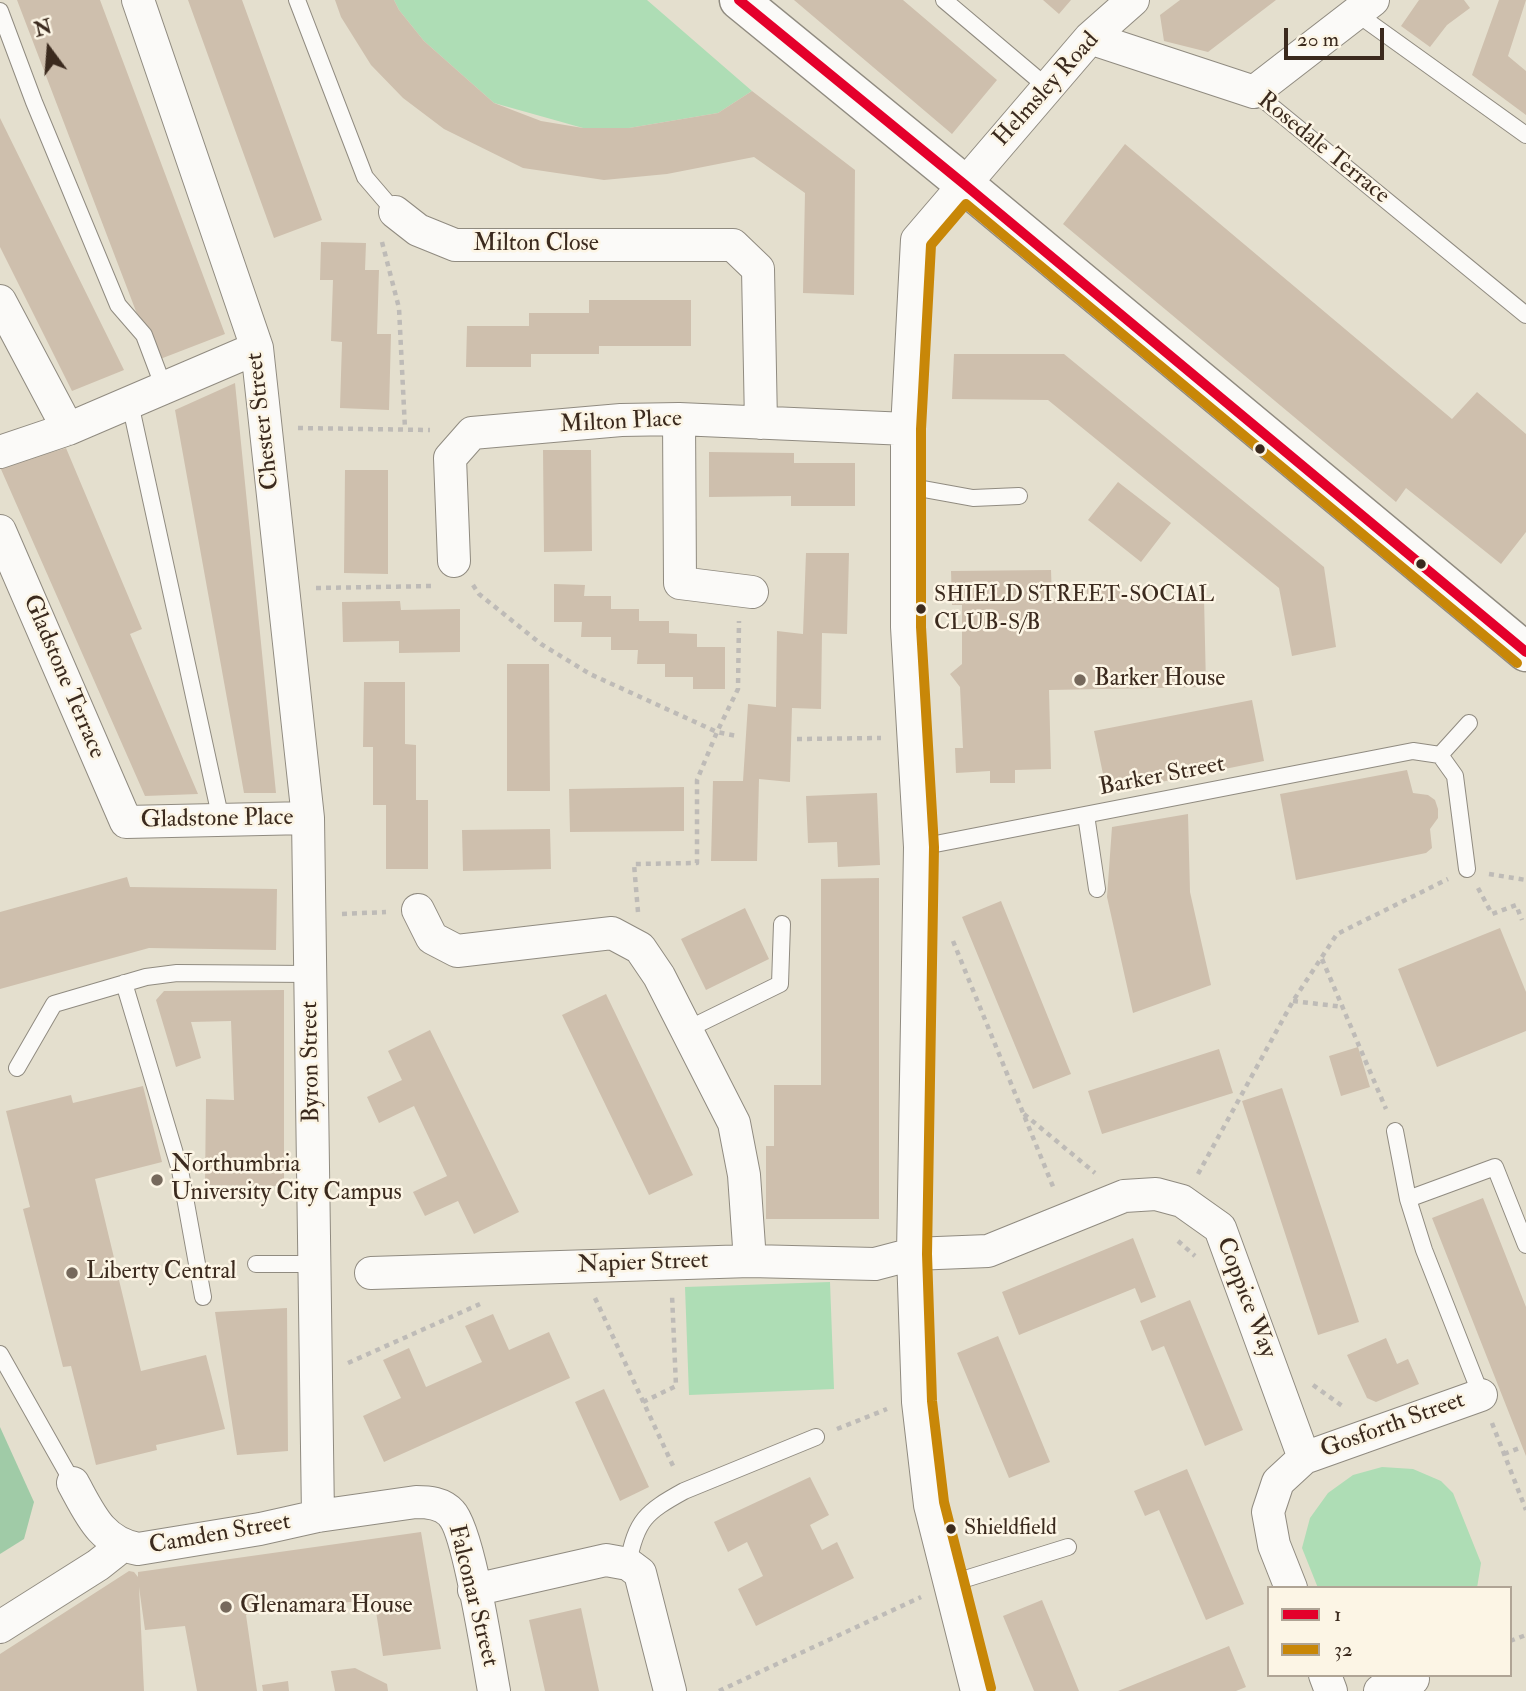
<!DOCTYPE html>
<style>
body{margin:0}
#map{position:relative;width:1526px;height:1691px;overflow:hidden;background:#e4dfce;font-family:"IM FELL Double Pica",serif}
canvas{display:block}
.legend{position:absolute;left:1267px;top:1586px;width:245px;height:91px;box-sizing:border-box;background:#fcf5e5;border:2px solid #afa495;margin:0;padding:9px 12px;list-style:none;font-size:21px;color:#3b2a1e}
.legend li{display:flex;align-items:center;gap:14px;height:35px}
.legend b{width:35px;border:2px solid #afa495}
.north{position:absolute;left:14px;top:14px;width:70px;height:70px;-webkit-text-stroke:5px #fcf5e5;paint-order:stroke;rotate:344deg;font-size:19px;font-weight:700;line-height:28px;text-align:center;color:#3b2a1e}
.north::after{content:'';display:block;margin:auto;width:24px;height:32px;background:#3b2a1e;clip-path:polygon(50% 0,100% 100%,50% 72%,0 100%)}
.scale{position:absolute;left:1284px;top:28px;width:100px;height:32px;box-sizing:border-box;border:4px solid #3b2a1e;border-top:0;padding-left:9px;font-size:21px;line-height:24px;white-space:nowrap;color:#3b2a1e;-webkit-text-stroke:5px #fcf5e5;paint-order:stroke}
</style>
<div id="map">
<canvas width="1526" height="1691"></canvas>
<ul class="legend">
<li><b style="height:9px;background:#e4002b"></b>1</li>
<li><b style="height:9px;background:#c88708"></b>32</li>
</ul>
<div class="north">N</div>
<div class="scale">20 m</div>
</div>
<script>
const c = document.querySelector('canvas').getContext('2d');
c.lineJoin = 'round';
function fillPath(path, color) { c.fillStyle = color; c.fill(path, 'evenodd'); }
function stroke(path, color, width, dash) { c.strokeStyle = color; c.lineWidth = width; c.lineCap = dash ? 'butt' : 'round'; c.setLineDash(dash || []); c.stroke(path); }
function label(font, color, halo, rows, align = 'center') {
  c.font = font + ' "IM FELL Double Pica",serif'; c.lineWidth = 5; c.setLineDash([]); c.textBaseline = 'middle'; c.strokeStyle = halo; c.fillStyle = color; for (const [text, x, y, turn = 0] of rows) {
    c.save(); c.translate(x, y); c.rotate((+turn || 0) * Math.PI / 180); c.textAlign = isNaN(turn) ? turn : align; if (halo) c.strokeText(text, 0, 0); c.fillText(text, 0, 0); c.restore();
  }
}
const green = new Path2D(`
 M394 0H647L752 91 718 113 629 128H583L494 103 424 41 399 10Z
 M830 1282 834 1389 689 1395 685 1287Z
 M1382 1467 1413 1469 1441 1481 1453 1493 1481 1563 1477 1588H1318L1302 1548 1310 1518 1328 1493 1353 1475Z`);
const forest = new Path2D(`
 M0 1427 34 1502 24 1539 0 1554Z`);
const building = new Path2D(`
 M17 0H100L225 334 155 361Z
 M188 0H242L322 220 274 238Z
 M335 0H394L399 10 424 41 494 103 541 121 583 128H629L718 113 752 91 855 170 854 295 803 293 805 193 754 157 667 174 604 180 523 168 444 129 403 98 371 65 341 17Z
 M794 0H903L997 80 952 134Z
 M1043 0H1071L1059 14Z
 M1180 0H1276L1208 52 1164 41 1160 15Z
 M1419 0H1464L1470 8 1447 25 1430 47 1401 26Z
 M1499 0H1526L1508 56 1526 71V115L1472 75Z
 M0 118 124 370 72 391 0 247Z
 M1125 144 1452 419 1477 392 1526 434V532L1501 564 1406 488 1396 502 1063 224Z
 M321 242 366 243 365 270H379L377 334H391L389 410 340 408 342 342 331 341 333 280H320Z
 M589 300H691V346H599V354H531V367H466L467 326H529V313H589Z
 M954 354H1064L1324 567 1336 647 1292 656 1279 588 1048 400 952 399Z
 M235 383 276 793H244L175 410Z
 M66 448 142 629 130 634 198 794 145 796 0 467Z
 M543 450H591L592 551 544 552Z
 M709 452 794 453V463H855V506H791V496L709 497Z
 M345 470H388V574L344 573Z
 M1118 482 1171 523 1141 562 1088 520Z
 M806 553H849L847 634 822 633 821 709 792 708 790 782 759 779 757 861H711L713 781H743L748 704 776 707 777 631 803 634Z
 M1051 570 1052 599 1087 598V588H1120V599L1204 597 1206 687 1049 690 1051 769 1015 770V783H990V771L956 773 955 748H963L960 687 950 674 962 664V605H952L951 571Z
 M554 584 585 585 584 596H611V609H639V621H669V633L697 634V647H725V689H693V677H665V664H637L638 650H611V637H581L582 622H554Z
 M400 601 401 610 460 609V652L399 653V641L343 642 342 602Z
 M507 664H549L550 791H507Z
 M364 682H405V744L416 745V800H428V869H386V805H373V747H363Z
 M1252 700 1264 761 1107 793 1094 731Z
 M1407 770 1413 793 1428 795 1435 800 1438 809V818L1430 829 1432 848 1426 853 1296 880 1280 794Z
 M684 787V831L570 832 569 789Z
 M877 793 880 865 838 867 837 842 808 843 806 796Z
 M1188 814 1190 892 1211 985 1133 1013 1107 897 1112 827Z
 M550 829 551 869 463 871 462 830Z
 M127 877 130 887 277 889 276 950 149 948 0 989V912Z
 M879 878V1219H766V1146H774V1085H821V879Z
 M1001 901 1071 1074 1033 1089 962 917Z
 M745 908 769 959 706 990 681 939Z
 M1500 928 1526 992V1031L1437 1067 1398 969Z
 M284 990V1186L205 1185 206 1099 234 1100 231 1021 191 1022 201 1058 176 1067 156 1000 164 991Z
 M606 994 693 1175 649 1195 562 1015Z
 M430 1030 519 1212 474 1234 458 1201 425 1216 413 1192 447 1176 414 1106 379 1123 367 1097 402 1080 388 1051Z
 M1358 1047 1370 1087 1341 1096 1329 1056Z
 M1219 1049 1233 1093 1102 1134 1088 1091Z
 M143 1086 162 1162 95 1179 116 1266 103 1269 106 1279 118 1276 141 1371 206 1355 225 1429 156 1445 157 1450 96 1465 71 1366 63 1367 23 1209 30 1207 6 1111 71 1095 73 1103Z
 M1282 1088 1359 1322 1318 1335 1242 1101Z
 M1483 1198 1526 1307V1456L1432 1218Z
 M1133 1238 1156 1297 1141 1303 1135 1288 1019 1335 1002 1292Z
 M1190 1300 1243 1430 1205 1446 1164 1346 1152 1351 1140 1321Z
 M287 1308 288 1451 237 1455 215 1312Z
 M493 1314 509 1350 549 1332 570 1378 384 1462 363 1416 401 1398 383 1360 409 1348 426 1387 482 1362 465 1326Z
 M998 1336 1050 1462 1009 1478 957 1353Z
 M1386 1338 1397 1364 1408 1359 1419 1384 1376 1402 1367 1398 1347 1355Z
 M604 1389 649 1487 620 1501 575 1402Z
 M1187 1469 1244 1604 1206 1620 1159 1510 1145 1516 1134 1491Z
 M810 1477 829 1515 810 1525 822 1550 837 1542 854 1578 756 1626 738 1589 763 1576 747 1542 728 1552 714 1522Z
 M421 1532 441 1649 383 1656 374 1599 246 1615 257 1691H197L185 1626 145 1630 139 1587 144 1691H0V1654L129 1571 134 1572 138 1577V1572Z
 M1042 1600 1079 1691H1034L1003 1616Z
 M581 1608 599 1691H545L529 1620Z
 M1229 1646 1246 1687 1236 1691H1118Z
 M355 1668 387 1684 388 1691H335L331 1671Z
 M288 1681 289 1691H263L262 1685Z`);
const path = new Path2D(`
 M382 242 399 308 405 429
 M298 428 430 430
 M473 585 479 594 541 644 590 674 717 732 737 736
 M316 588 433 586
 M797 739 881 738
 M1489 874 1526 880
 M1478 888 1492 914 1516 905 1522 920
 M638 912 634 864 697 863V780L717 732 738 689 739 621
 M342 914 386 912
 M953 941 1054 1189
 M1322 959 1386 1109
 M1293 1001 1344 1007
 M1024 1114 1095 1173
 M1198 1174 1293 1001 1337 934 1448 879
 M1178 1241 1195 1256
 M595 1298 674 1468
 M348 1363 480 1304
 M1313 1385 1345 1408
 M643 1402 676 1386 672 1295
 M1492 1423 1526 1510
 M837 1429 887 1409
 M1504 1454 1522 1447
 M1510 1641 1526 1635
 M719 1691 921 1597`);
const service = new Path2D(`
 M297 0 365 177 395 212
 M944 0 1047 87
 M0 11 34 102 118 305 144 335 164 388
 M1356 13 1526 135
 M1254 92 1526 315
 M130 403 221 820
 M907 486 973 498 1019 496
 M1440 755 1469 723
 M1086 815 1097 889
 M920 847 1413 751 1440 755 1455 776 1467 869
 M124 983 180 1170 203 1297
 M686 1030 780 984 782 924
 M17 1068 54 1004 146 977 177 973 310 974
 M1395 1131 1408 1199 1424 1250 1481 1395
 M1408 1199 1495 1167 1526 1245
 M256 1264H314
 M0 1354 73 1483
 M628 1564C636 1520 646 1512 684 1491L816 1437
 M949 1584 1068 1547`);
const minor = new Path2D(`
 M138 0 257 348 308 818 318 1516
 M1090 38 1254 92 1373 0
 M395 212 418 230 455 245H733L758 269 761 423
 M0 301 68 429
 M679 419 680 583 752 592
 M0 452 68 429 257 348
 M0 531 126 822 308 818
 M454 561 450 458 472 433 621 420 679 419 907 429
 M418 910 432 938 457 951 612 933 640 948 659 976 734 1123 744 1175 750 1261
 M371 1273 750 1261 875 1264 913 1254 988 1251 1124 1196 1156 1194 1182 1201 1220 1228 1304 1458
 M73 1483C90 1514 101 1542 138 1549L260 1529 318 1516 416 1502C429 1502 442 1503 451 1513 469 1531 488 1659 494 1691
 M1291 1588 1274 1545 1268 1512 1278 1482 1304 1458 1481 1395
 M474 1590 606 1560 628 1564 640 1573 670 1691
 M0 1627 98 1565 122 1546
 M1325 1675 1331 1691
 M977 1691 930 1505 918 1402 913 1254 920 847 907 627V429L917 240 1090 38 1133 0
 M1380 1691 1413 1679`);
const secondary = new Path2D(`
 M739 0 964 184 1526 652`);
const bus1 = new Path2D(`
 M739 0 964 184 1526 652`);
const bus2 = new Path2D(`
 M991 1688 944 1502 932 1401 927 1254 934 847 921 627V429L931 245 966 204 1517 663`);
const markers = [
 [1260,449,6,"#3b2a1e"],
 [1421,564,6,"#3b2a1e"],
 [921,609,6,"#3b2a1e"],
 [1080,680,7,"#76695c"],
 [157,1180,7,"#76695c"],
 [72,1273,7,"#76695c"],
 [951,1529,6,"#3b2a1e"],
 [226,1607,7,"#76695c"]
];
const busNames = [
 ["SHIELD STREET-SOCIAL",934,596],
 ["CLUB-S/B",934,624],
 ["Shieldfield",964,1529]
];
const streetNames = [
 ["Helmsley Road",1047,90,-48],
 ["Rosedale Terrace",1323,149,39],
 ["Milton Close",536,245],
 ["Chester Street",264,421,-97],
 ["Milton Place",621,423,-3],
 ["Gladstone Terrace",63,677,67],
 ["Barker Street",1162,777,-11],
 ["Gladstone Place",217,820,-1],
 ["Byron Street",312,1062,-91],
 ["Napier Street",643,1264,-2],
 ["Coppice Way",1245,1298,69],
 ["Gosforth Street",1393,1426,-20],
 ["Camden Street",220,1535,-10],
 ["Falconar Street",472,1596,76]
];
const poiNames = [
 ["Barker House",1094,680],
 ["Northumbria",171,1166],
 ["University City Campus",171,1194],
 ["Liberty Central",86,1273],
 ["Glenamara House",240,1607]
];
fillPath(green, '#aeddb5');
fillPath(forest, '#a0cba7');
fillPath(building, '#cebfad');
stroke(service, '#908b80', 18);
stroke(minor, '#908b80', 34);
stroke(secondary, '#908b80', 41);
stroke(path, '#bebbb7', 4.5, [5, 5]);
stroke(service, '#fbfaf8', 16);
stroke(minor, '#fbfaf8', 32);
stroke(secondary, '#fbfaf8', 38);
stroke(bus1, '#e4002b', 10);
stroke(bus2, '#c88708', 10);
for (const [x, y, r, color] of markers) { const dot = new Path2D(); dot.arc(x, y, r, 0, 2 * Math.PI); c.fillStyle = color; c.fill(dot); stroke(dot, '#fcf5e5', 2.5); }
label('22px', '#3b2a1e', '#fcf5e5', busNames, 'left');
label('24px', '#3b2a1e', '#fcf5e5', streetNames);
label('24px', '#3b2a1e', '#fcf5e5', poiNames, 'left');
</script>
